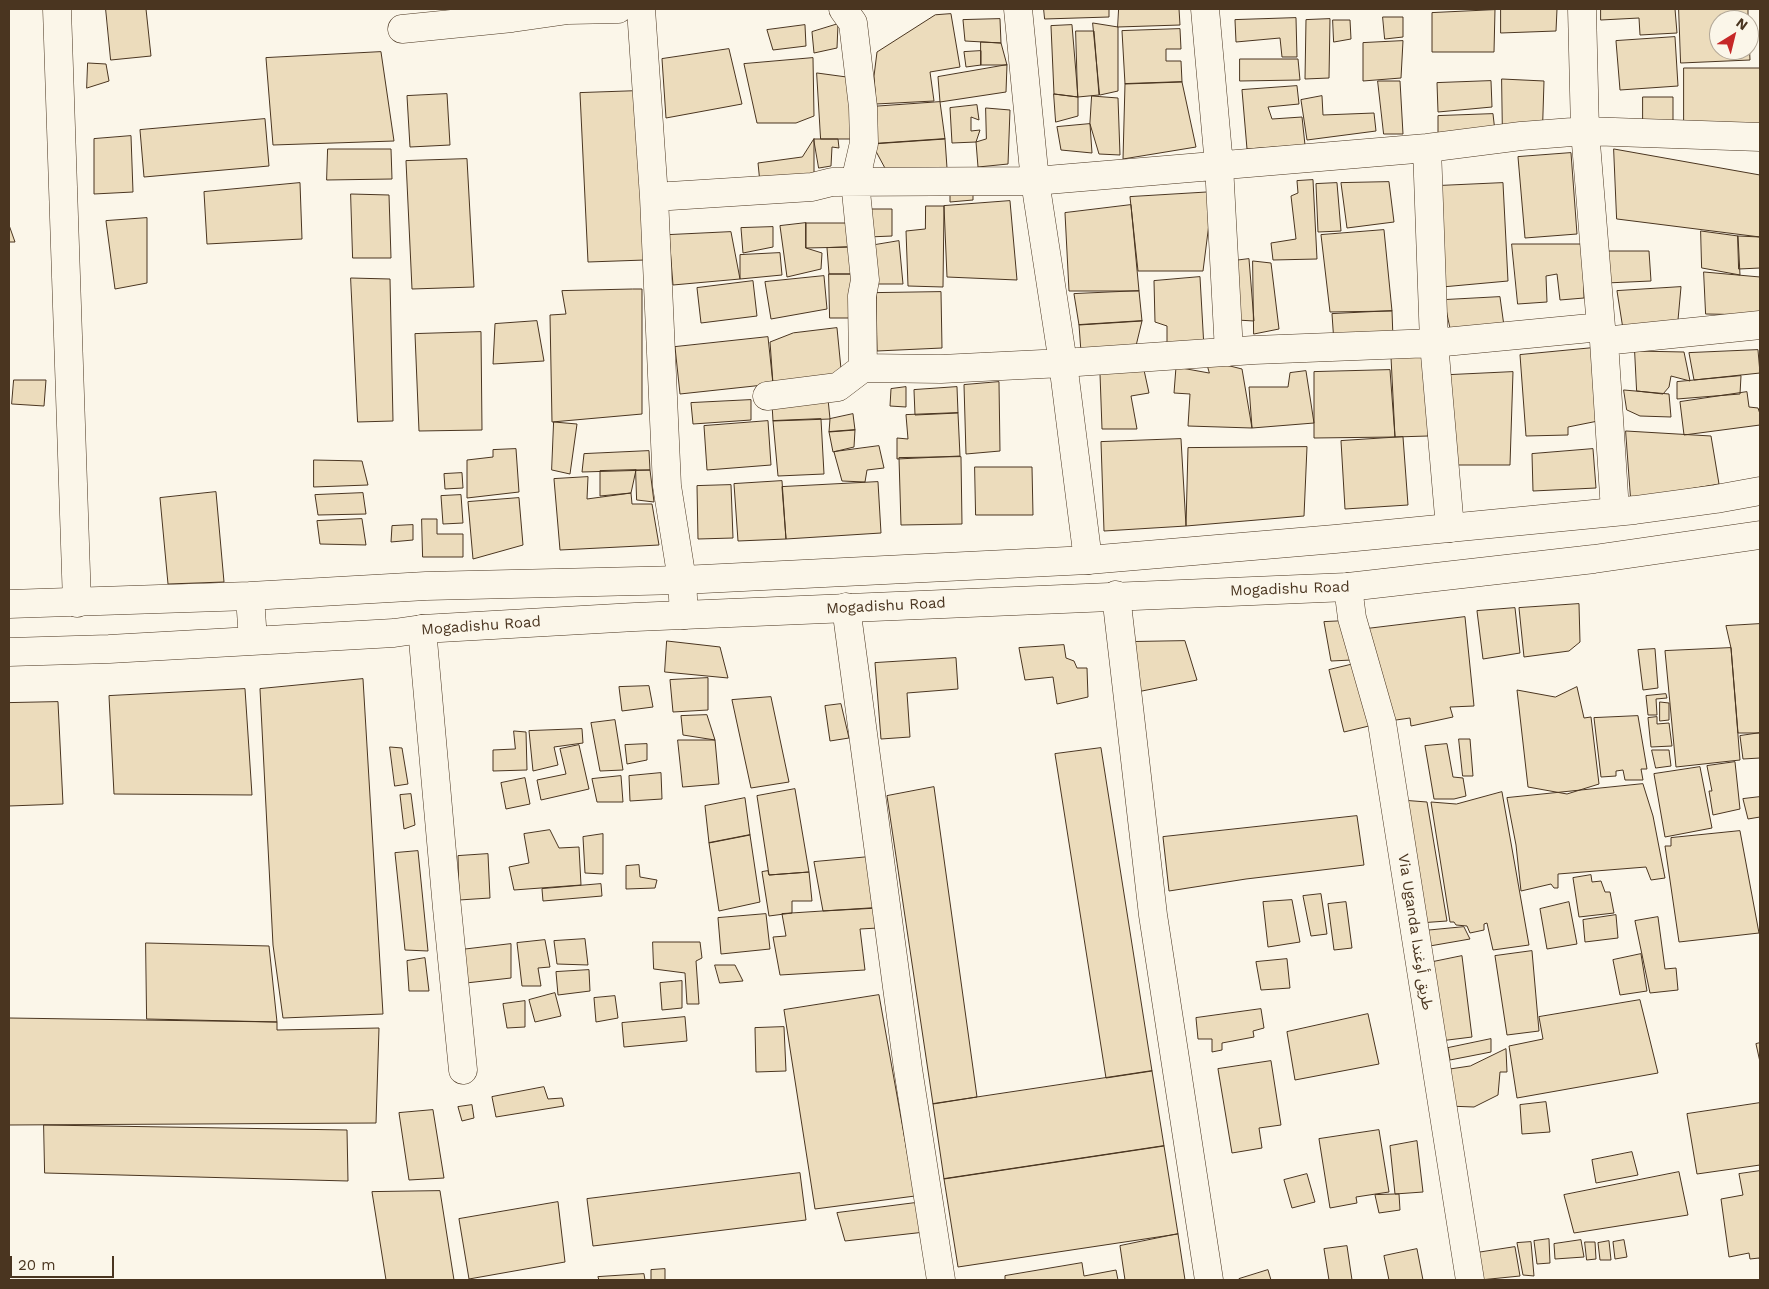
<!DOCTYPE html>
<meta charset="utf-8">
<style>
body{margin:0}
#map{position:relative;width:1769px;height:1289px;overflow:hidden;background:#fbf6e9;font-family:"Work Sans",sans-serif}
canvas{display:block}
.frame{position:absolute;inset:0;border:10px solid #4a3520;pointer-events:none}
.north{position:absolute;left:1709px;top:10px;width:50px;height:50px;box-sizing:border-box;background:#fbf6e9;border:1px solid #b4a999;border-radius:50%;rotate:36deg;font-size:14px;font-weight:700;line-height:20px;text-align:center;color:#4a3520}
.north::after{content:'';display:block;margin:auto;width:18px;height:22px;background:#c62828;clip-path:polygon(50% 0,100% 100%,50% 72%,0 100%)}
.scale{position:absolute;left:10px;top:1256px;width:104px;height:22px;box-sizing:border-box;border:2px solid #4a3520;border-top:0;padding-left:6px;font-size:15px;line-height:18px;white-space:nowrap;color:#4a3520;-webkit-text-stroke:4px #fbf6e9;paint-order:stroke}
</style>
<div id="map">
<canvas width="1769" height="1289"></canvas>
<div class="frame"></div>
<div class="north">N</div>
<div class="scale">20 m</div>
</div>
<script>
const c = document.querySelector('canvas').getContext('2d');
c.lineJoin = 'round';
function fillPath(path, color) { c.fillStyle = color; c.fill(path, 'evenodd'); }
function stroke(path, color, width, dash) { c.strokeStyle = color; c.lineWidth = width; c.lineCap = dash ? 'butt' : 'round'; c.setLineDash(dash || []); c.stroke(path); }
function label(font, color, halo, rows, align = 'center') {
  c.font = font + ' "Work Sans","Noto Sans Arabic",sans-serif'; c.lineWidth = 4; c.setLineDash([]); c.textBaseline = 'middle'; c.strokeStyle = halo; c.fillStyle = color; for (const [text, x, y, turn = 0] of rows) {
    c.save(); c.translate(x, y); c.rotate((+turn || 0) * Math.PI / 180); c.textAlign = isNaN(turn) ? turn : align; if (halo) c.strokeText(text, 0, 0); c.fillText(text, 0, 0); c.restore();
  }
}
const building = new Path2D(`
 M106 9H146L151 56 111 60Z
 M1044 9H1109V17L1045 19Z
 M1119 9H1179L1180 25 1118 27Z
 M1501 9H1557L1556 31 1501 33Z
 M1601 9H1675L1677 33 1640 35 1639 18 1601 20Z
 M1679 9H1748V20H1719V50H1749V38L1750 60 1681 63Z
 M1495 10 1494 52H1432V13Z
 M951 14 960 67 930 72 934 101 876 104 874 76 877 52 935 15Z
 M1383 17H1403V37L1385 39Z
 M1296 18 1297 57H1282L1280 38 1236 42 1235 20Z
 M1000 19 1001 43 965 41 963 20Z
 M1330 19 1329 78 1305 79 1306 20Z
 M1333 20H1350L1351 39 1334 42Z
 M1093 23 1118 27V91L1100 95Z
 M838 24 837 48 814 53 812 32Z
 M805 25 806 46 773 50 767 30Z
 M1072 25 1078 97 1054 94 1051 26Z
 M1180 29 1181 49H1166V61H1181L1182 82 1125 84 1122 31Z
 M1076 31H1094L1099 95 1078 97Z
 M1675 37 1678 86 1620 90 1616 41Z
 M1403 41 1401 78 1363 81V43Z
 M981 42 1001 43 1007 65H981Z
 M729 49 742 104 666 118 662 59Z
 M981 51V65L966 67 964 52Z
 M381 52 394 141 273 145 266 58Z
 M813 58 814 116 796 123H757L744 64Z
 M1240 59H1298L1300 80 1240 81Z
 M88 63 106 64 109 81 87 88Z
 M1007 65 1006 92 940 102 938 77Z
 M1684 68H1760V128L1684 127Z
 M817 73 854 78 858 139H821Z
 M1502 79 1544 81 1542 145H1503Z
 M1378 81H1400L1403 134H1384Z
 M1491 81 1492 107 1438 112 1437 83Z
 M1182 82 1196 147 1123 159 1125 84Z
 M1297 86 1299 104 1268 107 1272 119 1302 117 1305 145 1247 149 1242 90Z
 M638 91 645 260 588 262 580 93Z
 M447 94 450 145 410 147 407 96Z
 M1054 94 1078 97V116L1056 122Z
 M1092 96 1118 98 1120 155 1099 154 1090 124Z
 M1322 96 1323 115 1374 113 1376 131 1307 140 1301 100Z
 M1643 97H1673V127L1643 128Z
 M940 102 945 139 872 144 870 107Z
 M977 105 979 120 971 117V131L980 130 976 142 952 143 950 108Z
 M986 108 1010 110 1008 164 978 167 976 142 986 139Z
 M1493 114 1496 140 1438 145V116Z
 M265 119 269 166 144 177 140 130Z
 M1090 124 1092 153 1061 150 1057 127Z
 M131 136 133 192 94 194V139Z
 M814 139H838L839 148 832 147 831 166 819 168Z
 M814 139V176L760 183 758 163 802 157Z
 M945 139 947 168 886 170 872 144Z
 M328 149H391L392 179 327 180Z
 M1614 149 1760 175V237L1617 219Z
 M1571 153 1577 234 1525 238 1518 157Z
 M467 159 474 287 412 289 406 161Z
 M1313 180 1317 259 1273 260 1271 243 1296 239 1291 196 1298 193 1297 181Z
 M1389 182 1394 222 1347 228 1341 183Z
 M300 183 302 239 207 244 204 192Z
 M1337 183 1341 231 1318 232 1316 184Z
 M1503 183 1508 281 1442 287 1437 186Z
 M973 187V200L950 202V189Z
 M1213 192 1203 271H1138L1130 197Z
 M351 194 389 195 391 258H353Z
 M1010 201 1017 280 947 277 944 206Z
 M1131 205 1139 291H1069L1065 213Z
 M926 206H944L943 287 908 286 906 231 925 229Z
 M869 209H892V236L868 237Z
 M147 218V283L115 289 106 221Z
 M806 223H849L853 247 806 248Z
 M806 223V248L822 253 821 269 787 277 780 226Z
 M9 225 15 242H9Z
 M773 227V247L743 253 741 228Z
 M1384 230 1392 311 1330 312 1321 235Z
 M1701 231 1738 236 1740 275 1702 268Z
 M731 232 740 279 673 285 669 235Z
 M1738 236 1760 237V268L1739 269Z
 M899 241 903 284H876L869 246Z
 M1512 244H1583L1584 298 1560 300 1557 274 1546 276 1547 302 1518 304Z
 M853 247V274H829L827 248Z
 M1606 251H1649L1651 281 1606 283Z
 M780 253 782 275 740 279V255Z
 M1249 259 1254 321 1237 320 1233 261Z
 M1253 261 1271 263 1279 329 1254 334Z
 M1704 272 1760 277V315L1706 314Z
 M829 274H853L854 318H830Z
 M824 276 827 309 771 319 765 282Z
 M1200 277 1204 348 1167 351V326L1155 322 1154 281Z
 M351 278 390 279 393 421 358 422Z
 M753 281 757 316 701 323 697 288Z
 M1681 287 1678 320 1623 329 1617 291Z
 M633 289H642V414L552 422 550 315 566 314 562 291Z
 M1139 291 1142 321 1079 325 1074 294Z
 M941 292 942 348 877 351 876 293Z
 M1500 297 1504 326 1451 333 1444 300Z
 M1392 311 1393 339 1334 343 1332 314Z
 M537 321 544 361 493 364 495 324Z
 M1142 321 1135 350 1081 352 1079 325Z
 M837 328 842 379 773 384 770 342 793 333Z
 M481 332 482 430 419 431 415 334Z
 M768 337 773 384 680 394 675 347Z
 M1593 348 1598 421 1568 427V435L1526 436 1520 355Z
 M1758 350 1760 373 1694 380 1689 353Z
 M1635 351 1684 352 1690 381 1671 376 1669 387 1663 394 1637 391Z
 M1430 356 1428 436 1395 437 1391 357Z
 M1206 360 1242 369 1252 428 1188 426 1190 394 1174 393 1176 367 1209 373Z
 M1144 370 1149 393 1131 396 1137 429H1102L1100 374Z
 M1390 370 1395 437 1314 438V372Z
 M1306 371 1314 423 1252 428 1249 387H1288L1290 373Z
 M1513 372 1510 465H1453L1450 375Z
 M1741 376 1740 394 1677 399V382Z
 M14 380H46L44 406 12 404Z
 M999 382 1000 451 966 454 964 385Z
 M906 387V407L890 406 891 389Z
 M957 387 958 413 915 415 914 390Z
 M1624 390 1669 394 1671 417 1640 416 1627 410Z
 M1747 392 1749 407 1758 408 1760 414V425L1684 435 1680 402Z
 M828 399 830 419 773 421 772 404Z
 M751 400V420L693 424 691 403Z
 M958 413 960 456 897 459V438L908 439 906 415Z
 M853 414 855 430 829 432 830 419Z
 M821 419 824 474 778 476 773 421Z
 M768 421 771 465 707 470 704 426Z
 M554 422 577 424 570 474 552 470Z
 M855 430 854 447 833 452 829 432Z
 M1626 431 1711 436 1719 484 1631 499Z
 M1403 437 1408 505 1345 509 1341 441Z
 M1181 439 1186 526 1104 531 1101 442Z
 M879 446 884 468 867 470 865 482 842 481 834 452Z
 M1307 447 1304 516 1186 526 1188 448Z
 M516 449 519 492 467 498V460L493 457V450Z
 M1593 449 1596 488 1533 491 1532 454Z
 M649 451 650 470 582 472 584 454Z
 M961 457 962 524 901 525 899 458Z
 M314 460 362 461 368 485 314 487Z
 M975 467H1032L1033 515H976Z
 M636 470H650L654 502 637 500Z
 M636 470 631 493 600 496V471Z
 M462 473 463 488 445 489 444 474Z
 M588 477 587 499 631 493 632 504H652L659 545 560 550 554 479Z
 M782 481 786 539 738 541 734 484Z
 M878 482 881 533 786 539 782 487Z
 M731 485 733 538 698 539 697 486Z
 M216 492 224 582 168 584 160 498Z
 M363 493 366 514 318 515 315 495Z
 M461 495 463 523 443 524 441 496Z
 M519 498 523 545 473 559 468 502Z
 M362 519 366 545 320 544 317 521Z
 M422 519H437V534H463V557H423Z
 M413 525V540L391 542 392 526Z
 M1579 604 1580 642 1569 651 1524 657 1519 608Z
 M1515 608 1520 653 1483 659 1477 611Z
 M1465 617 1474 706 1450 707 1453 717 1411 726 1410 718 1389 721 1366 629Z
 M1345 621 1352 660 1331 661 1324 622Z
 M1760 624V733H1738L1731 648 1726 626Z
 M667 641 720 647 728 678 665 672Z
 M1185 641 1197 680 1137 692 1128 642Z
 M1064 645 1066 658 1074 661 1077 668H1087L1088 697 1057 704 1053 677 1025 680 1019 648Z
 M1731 648 1740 760 1676 767 1665 651Z
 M1655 649 1658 688 1643 690 1638 650Z
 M956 658 958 689 907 693 910 737 881 739 875 663Z
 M1358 663 1373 725 1344 732 1329 670Z
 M708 678V710L673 712 670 680Z
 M363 679 383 1014 283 1018 273 945 260 689Z
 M649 686 653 707 622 711 619 687Z
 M1577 687 1584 718 1591 717 1599 784 1567 794 1528 787 1517 690 1555 697Z
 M245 689 252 795 114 794 109 696Z
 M1666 694 1667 698 1656 699 1657 715H1648L1646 696Z
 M771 697 789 782 751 788 732 700Z
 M58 702 63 804 9 806V703Z
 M1660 702 1669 703V720L1660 721Z
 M841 704 849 738 830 741 825 706Z
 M707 715 715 740 683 735 681 716Z
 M1638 716 1647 769H1641L1643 780H1625L1623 770 1616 771V776L1601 777 1594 718Z
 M1657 717V724L1669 723 1672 746 1651 747 1648 718Z
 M615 720 623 770 600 771 591 723Z
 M582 729 583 743 554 747 558 765 533 771 529 731Z
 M514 731 526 732 527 770 493 771V750L515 749Z
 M1760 733V758L1743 759 1740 736Z
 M1459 739H1470L1473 776H1463Z
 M678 740H715L719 784 683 787Z
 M647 744V760L627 764 625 745Z
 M1447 744 1453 777 1463 778 1466 796 1454 799H1434L1425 746Z
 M579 745 589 789 541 800 537 780 566 774 560 749Z
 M390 747 402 748 408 784 395 786Z
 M1101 748 1152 1071 1106 1078 1055 754Z
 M1652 750H1669L1671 766 1656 768Z
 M1735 762 1740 809 1713 815 1709 791H1712L1707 766Z
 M1700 767 1712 828 1665 837 1654 774Z
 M661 773 662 799 630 801 629 776Z
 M621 776 623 802H597L592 779Z
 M525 778 530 804 506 809 501 783Z
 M1643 784 1653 816 1665 878 1651 880 1646 867 1558 874V888H1554L1551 884 1521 891 1516 845 1507 798Z
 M934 787 977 1097 933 1104 887 796Z
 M795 789 809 872 769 875 757 796Z
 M1502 792 1529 945 1493 950 1487 923 1484 924V930L1470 933 1467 926 1456 925 1454 922H1450L1431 802 1456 804Z
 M411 794 415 825 404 829 400 795Z
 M1760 797V817L1748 819 1743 799Z
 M745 798 750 835 709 843 705 806Z
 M1401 800 1427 802 1447 921 1419 923Z
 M1357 816 1364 865 1246 879 1169 891 1163 837Z
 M550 830 559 848 579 847 581 885 514 890 509 867 529 863 524 834Z
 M1740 831 1759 933 1679 942 1665 846H1671V838Z
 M603 834V874L585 873 583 837Z
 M750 835 760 902 719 911 709 843Z
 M418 851 428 951 405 950 395 853Z
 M488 854 490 898 459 900 458 856Z
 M869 857 878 908 823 911 814 862Z
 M639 865 640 877 657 880 655 888 626 889V866Z
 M768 871 769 875 809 872 812 901H792V913L769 916 762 872Z
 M1591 875 1592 882 1601 881 1605 892H1610L1614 913 1579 917 1573 878Z
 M601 884 602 896 543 901 542 889Z
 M1321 894 1327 934 1311 936 1303 896Z
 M1292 900 1300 942 1268 947 1263 902Z
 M1346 902 1352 948 1334 950 1328 904Z
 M1569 902 1577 944 1547 949 1540 909Z
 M875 908 878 928 860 929 865 970 780 975 773 937 786 936 782 914Z
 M766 914 770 949 721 954 718 918Z
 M1616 915 1618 938 1585 942 1583 920Z
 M1658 917 1665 969 1676 968 1678 990 1650 993 1635 921Z
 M1464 927 1470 939 1424 947 1423 931Z
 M585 939 588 965 557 964 554 941Z
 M545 940 550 967 538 968 541 986H522L517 943Z
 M653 942H700L702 958 696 961 699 1004H687L685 973 654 969Z
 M146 943 269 946 277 1022 147 1019Z
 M511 944V978L466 983 460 950Z
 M1532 951 1539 1031 1507 1035 1495 956Z
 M1641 954 1647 991 1620 995 1613 960Z
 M1462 956 1472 1037 1440 1041 1428 963Z
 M425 958 429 991H409L407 961Z
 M1287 959 1290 988 1261 990 1256 962Z
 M715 965H735L743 981 720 983Z
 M589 970 590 991 558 995 556 972Z
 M682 981V1008L662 1010 660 983Z
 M555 993 561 1016 535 1022 529 1000Z
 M879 995 915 1196 815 1209 784 1010Z
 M615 996 618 1018 596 1022 594 998Z
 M1640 1000 1658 1073 1517 1098 1509 1046 1543 1039 1539 1017Z
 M525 1001V1027L507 1028 503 1004Z
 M1261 1009 1264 1028 1253 1031 1254 1037 1222 1043V1050L1212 1052V1039H1198L1196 1018Z
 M1368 1014 1379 1064 1295 1080 1287 1032Z
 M685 1017 687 1041 624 1047 622 1023Z
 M9 1018 277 1022V1030L379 1028 376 1123 9 1125Z
 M784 1027 786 1071 756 1072 755 1028Z
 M1491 1039V1052L1450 1060 1448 1048Z
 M1760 1043V1062L1756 1044Z
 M1506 1049 1507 1072H1500L1498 1095 1474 1107 1447 1106 1443 1070 1470 1066Z
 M1271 1061 1281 1125 1259 1128 1262 1148 1232 1153 1218 1069Z
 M1152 1071 1164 1146 944 1179 933 1104Z
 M544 1087 548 1099 562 1098 564 1106 496 1117 492 1097Z
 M1546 1102 1550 1132 1522 1134 1520 1105Z
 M1760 1103V1165L1697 1174 1687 1114Z
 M472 1105 474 1118 462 1121 458 1107Z
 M433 1110 444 1178 409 1180 399 1113Z
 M44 1125 347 1130 348 1181 45 1173Z
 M1379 1130 1389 1192 1356 1197 1357 1203 1330 1208 1319 1139Z
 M1417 1141 1423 1192 1395 1194 1390 1146Z
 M1164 1146 1178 1234 958 1267 944 1179Z
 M1632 1152 1638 1175 1596 1183 1592 1160Z
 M1760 1171V1261L1759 1258 1750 1259 1749 1253 1729 1257 1721 1199 1743 1195 1739 1174Z
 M1679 1172 1688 1215 1574 1233 1564 1195Z
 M800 1173 806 1220 593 1246 587 1199Z
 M1307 1174 1315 1202 1292 1208 1284 1180Z
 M440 1191 454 1280H386L372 1192Z
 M1395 1194H1399L1400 1210 1379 1213 1375 1195Z
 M558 1202 565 1262 469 1279 459 1219Z
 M915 1203 925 1232 845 1241 837 1213Z
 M1178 1234 1185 1280H1125L1120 1246Z
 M1549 1239 1550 1263 1537 1264 1534 1241Z
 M1581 1240 1584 1257 1555 1259 1554 1244Z
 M1624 1240 1627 1257 1615 1259 1613 1242Z
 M1609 1241 1611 1260H1600L1598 1243Z
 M1531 1242 1534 1276 1523 1275 1517 1243Z
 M1585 1242H1595L1596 1259 1587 1260Z
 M1347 1246 1352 1280H1329L1324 1249Z
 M1515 1247 1520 1276 1480 1280 1476 1253Z
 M1417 1249 1423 1280H1389L1384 1256Z
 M1082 1263 1084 1276 1116 1270 1118 1280H1005V1276Z
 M665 1269V1280H651V1270Z
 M1268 1270 1271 1280H1239V1279Z
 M644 1274 645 1280H599L598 1277Z`);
const minor = new Path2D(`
 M57 9 77 603
 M641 9 654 197 667 486 682 580 684 615
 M843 9 853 23 863 107 864 143 855 182 865 280 862 296 863 368
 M1018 9 1035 181 1063 363 1088 560
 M1205 9 1219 165 1229 352
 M1582 9 1585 131 1601 327 1604 341 1615 511
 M402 29 512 18 568 10 618 9
 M1427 148 1434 343 1450 528
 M654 197 812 187 832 182 1035 181 1427 148 1521 136 1585 131 1760 137
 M1604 341 1760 325
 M767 396 838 387 863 368 941 369 1063 363 1254 350 1434 343 1601 327
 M1348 587 1352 618 1382 723 1470 1280
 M1116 595 1153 915 1209 1280
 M846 607 908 1069 941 1280
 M422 629 447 908 463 1070`);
const highway = new Path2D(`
 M250 596 253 641
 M9 604 250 596 426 586 682 580 1088 560 1335 539 1635 510 1716 499 1760 491
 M9 652 109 649 394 633 422 629 635 617 1348 587 1594 559 1760 535`);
const streetNames = [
 ["Mogadishu Road",1290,589,-2],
 ["Mogadishu Road",886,606,-3],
 ["Mogadishu Road",481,626,-4],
 ["Via Uganda طريق أوغندا",1415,932,81]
];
fillPath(building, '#ecdcbc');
stroke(building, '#4a3520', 1);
stroke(minor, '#4a3520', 29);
stroke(highway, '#4a3520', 29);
stroke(minor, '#fbf6e9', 28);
stroke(highway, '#fbf6e9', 28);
label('15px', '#4a3520', '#fbf6e9', streetNames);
</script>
